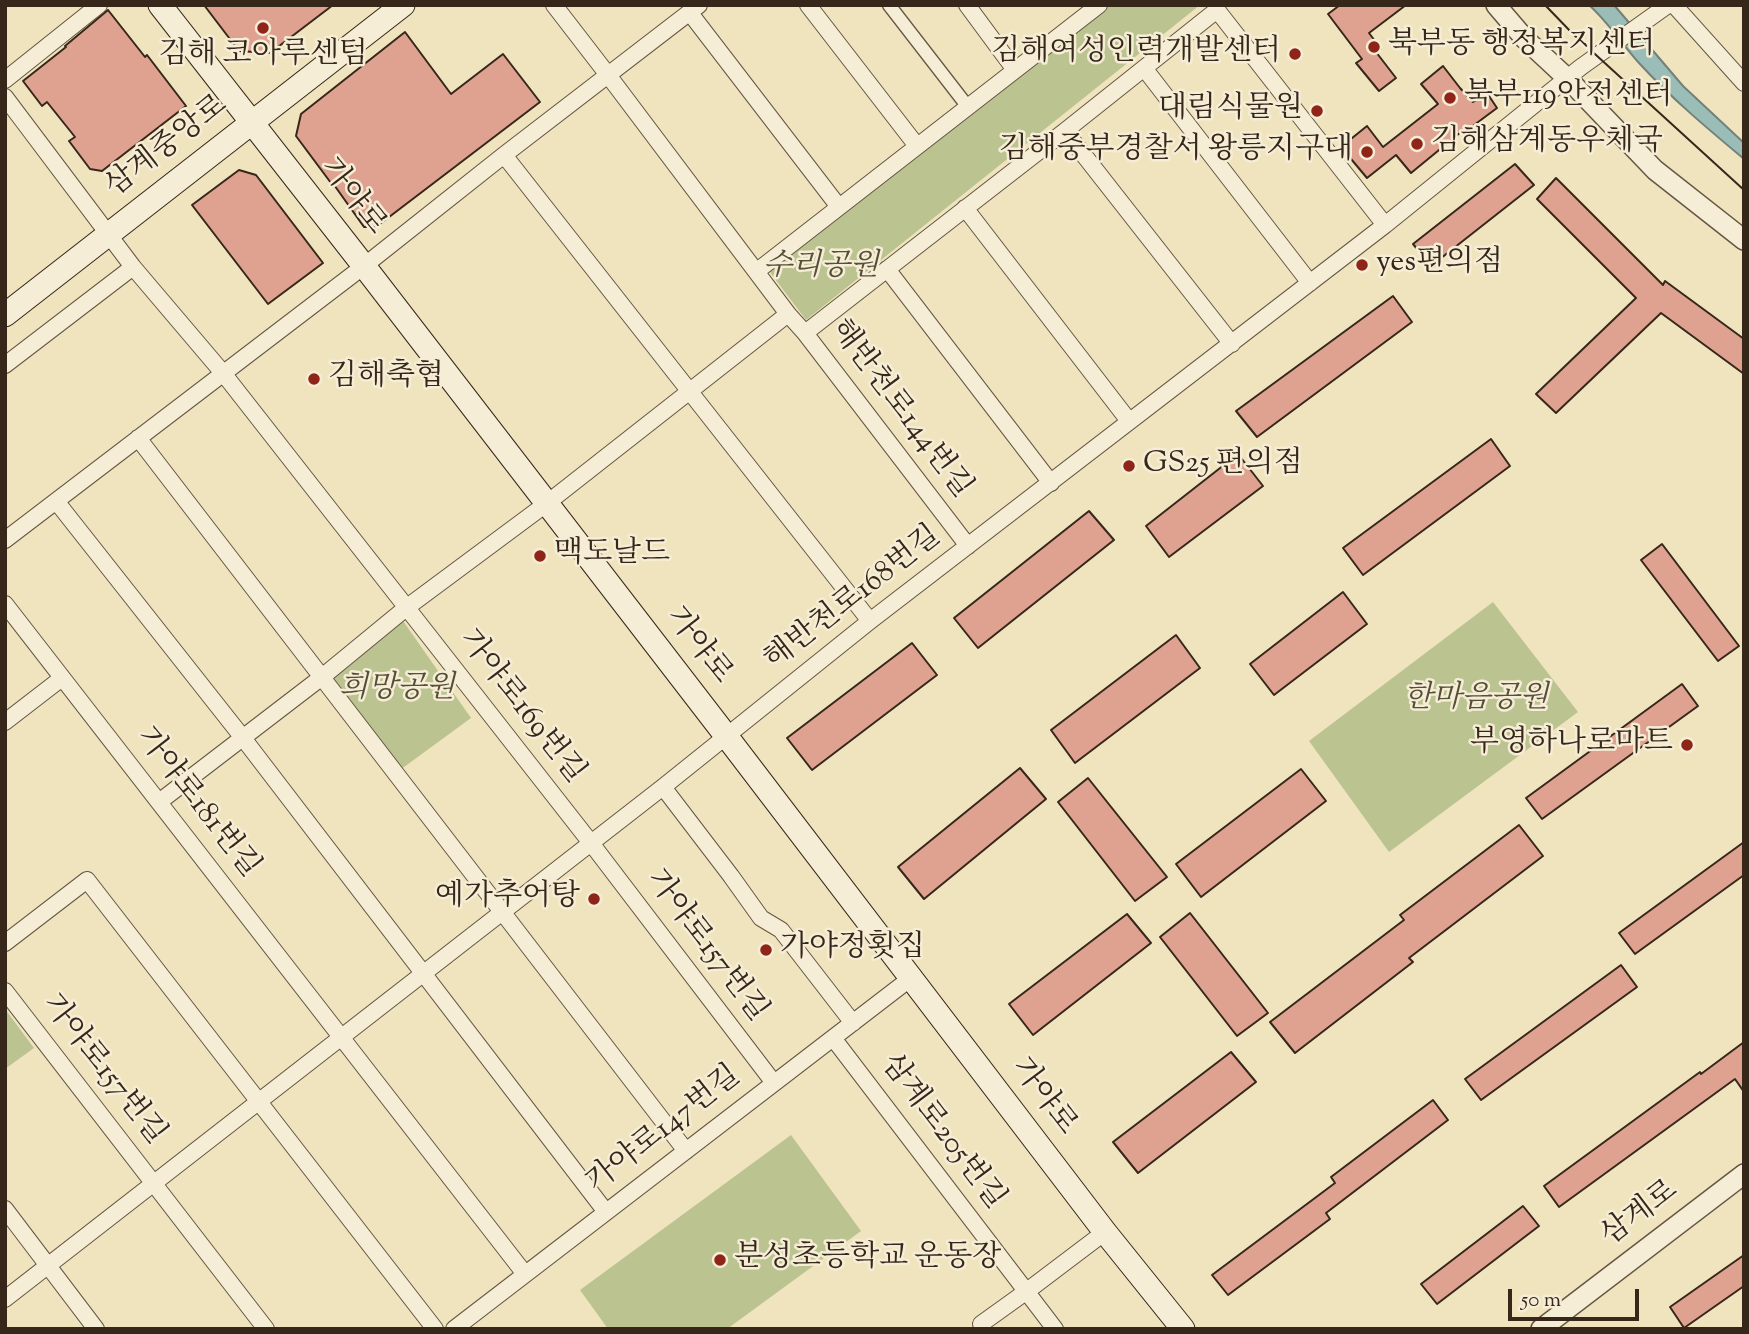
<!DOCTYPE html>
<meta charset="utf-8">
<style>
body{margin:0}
#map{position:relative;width:1749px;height:1334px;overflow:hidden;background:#f0e4bf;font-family:"Sorts Mill Goudy",serif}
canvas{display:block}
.frame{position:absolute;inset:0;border:7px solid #36271a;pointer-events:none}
.scale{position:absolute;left:1508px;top:1289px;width:131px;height:32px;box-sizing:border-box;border:4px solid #36271a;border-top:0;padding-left:9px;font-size:21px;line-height:24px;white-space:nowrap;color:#36271a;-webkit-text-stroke:5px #f5edd5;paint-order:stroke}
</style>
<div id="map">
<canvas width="1749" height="1334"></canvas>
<div class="frame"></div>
<div class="scale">50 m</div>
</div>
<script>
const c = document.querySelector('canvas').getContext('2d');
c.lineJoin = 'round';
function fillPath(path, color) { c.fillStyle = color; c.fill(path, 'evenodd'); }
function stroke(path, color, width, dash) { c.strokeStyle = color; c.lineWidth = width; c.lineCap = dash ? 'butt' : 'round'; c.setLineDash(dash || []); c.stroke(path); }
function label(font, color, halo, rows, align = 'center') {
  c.font = font + ' "Sorts Mill Goudy","Noto Serif KR",serif'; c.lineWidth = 5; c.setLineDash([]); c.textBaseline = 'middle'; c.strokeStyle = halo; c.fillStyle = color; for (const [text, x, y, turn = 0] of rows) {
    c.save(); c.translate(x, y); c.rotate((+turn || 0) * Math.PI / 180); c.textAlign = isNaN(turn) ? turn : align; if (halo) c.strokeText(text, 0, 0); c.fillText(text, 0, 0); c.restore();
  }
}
const green = new Path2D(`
 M1106 5H1200L806 320 769 271Z
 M1493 602 1578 712 1389 852 1309 741Z
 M401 618 471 718 400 770 328 676Z
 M5 1009 34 1048 5 1069Z
 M791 1135 861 1231 727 1329H608L580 1290Z`);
const water = new Path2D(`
 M1589 5H1614L1683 86 1744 143V159C1708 129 1671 98 1639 63 1622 44 1608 22 1589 5Z`);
const building = new Path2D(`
 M204 5H333L270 53 239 51Z
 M1340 5H1406L1369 33 1381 49 1376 52 1396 78 1379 91 1356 63 1362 59 1328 14Z
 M108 10 145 57 147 55 186 106 102 171 90 169 69 141 75 137 47 102 42 106 23 81 66 47 65 46Z
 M405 32 451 94 503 54 540 102 376 227H364L332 182 331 183 296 136 301 114Z
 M1443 66 1460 88 1473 102 1487 93 1497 108 1462 134 1461 132 1411 173 1396 155 1367 178 1341 147 1367 126 1383 147 1438 104 1421 84Z
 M1515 164 1534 185 1431 266 1413 244Z
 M239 170 256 175 323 263 268 304 192 205Z
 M1556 178 1663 285 1665 281 1744 339V374L1661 313 1556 413 1536 394 1636 298 1537 199Z
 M1393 296 1412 322 1257 437 1236 411Z
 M1491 439 1510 466 1363 575 1343 548Z
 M1238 454 1263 486 1169 557 1146 526Z
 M1089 511 1114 540 978 648 954 618Z
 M1662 544 1739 646 1718 661 1641 560Z
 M1343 592 1367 624 1274 695 1250 664Z
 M1176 635 1200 668 1075 763 1051 730Z
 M912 643 937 675 812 770 787 738Z
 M1682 684 1698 706 1542 819 1526 798Z
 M1020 768 1046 799 924 899 898 867Z
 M1301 769 1326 801 1201 897 1176 864Z
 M1088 778 1167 877 1135 901 1058 802Z
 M1519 825 1543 856 1409 958 1413 962 1295 1053 1270 1022 1404 920 1400 915Z
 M1744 842V875L1635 954 1619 933Z
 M1190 913 1268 1013 1237 1036 1160 937Z
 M1127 914 1151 943 1033 1035 1009 1004Z
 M1621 965 1637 987 1481 1100 1465 1079Z
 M1744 1042V1092L1735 1079 1559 1207 1544 1186 1700 1072 1701 1074Z
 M1231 1052 1256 1082 1138 1173 1113 1142Z
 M1433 1100 1448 1120 1326 1213 1330 1219 1228 1295 1212 1275 1335 1183 1331 1177Z
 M1523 1206 1539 1226 1437 1304 1421 1284Z
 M1744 1255V1286L1684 1328 1670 1307Z`);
const pedestrian = new Path2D(`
 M889 5 968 107`);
const minor = new Path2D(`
 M554 5 608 75 788 314 805 333 968 546
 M808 5 917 146
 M967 5 1015 70
 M1674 5 1744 83
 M690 13 839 207
 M1144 68 1310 283
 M5 80 99 5
 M5 97 133 267 223 373 591 843 774 1083
 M1065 131 1232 344
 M504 155 870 621
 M965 208 1129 421
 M887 269 1051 483
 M757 271 1099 5
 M805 333 1065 131 1217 10 1385 225
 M5 365 133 267
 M138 438 686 1151
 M56 501 243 738 606 1212
 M5 540 364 266 504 155 699 5
 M5 604 525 1274
 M5 722 62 678
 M663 787 731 876 761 918 781 930 853 1023
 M159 802 322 677 406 608 546 504 788 314
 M5 943 87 880 435 1329
 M5 991 266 1329
 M833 1038 1055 1329
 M5 1209 96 1329
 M5 1299 663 787 870 621 1385 225 1581 67 1668 5
 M981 1324 1027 1291 1105 1232
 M454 1329 911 978`);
const tertiary = new Path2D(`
 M1496 5 1525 39 1568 79 1655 170 1744 240
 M1541 1329 1744 1174`);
const secondary = new Path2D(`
 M160 5 364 266 727 737 1105 1232 1183 1329
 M5 315 403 5`);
const tram = new Path2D(`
 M1545 5 1573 34 1744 190`);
const markers = [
 [263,28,7,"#8f2418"],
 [1374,47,7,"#8f2418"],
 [1295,54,7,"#8f2418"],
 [1450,98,7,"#8f2418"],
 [1317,111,7,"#8f2418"],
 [1417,144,7,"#8f2418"],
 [1367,152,7,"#8f2418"],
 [1362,265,7,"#8f2418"],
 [314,379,7,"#8f2418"],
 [1129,466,7,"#8f2418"],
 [540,556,7,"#8f2418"],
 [1687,745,7,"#8f2418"],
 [594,899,7,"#8f2418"],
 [766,950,7,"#8f2418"],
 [720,1260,7,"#8f2418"]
];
const poiNames = [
 ["북부동 행정복지센터",1388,47],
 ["김해여성인력개발센터",1281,54,"right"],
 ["김해 코아루센텀",263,57,"center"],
 ["북부119안전센터",1464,98],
 ["대림식물원",1303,111,"right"],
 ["김해삼계동우체국",1431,144],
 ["김해중부경찰서 왕릉지구대",1353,152,"right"],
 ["yes편의점",1376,265],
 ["김해축협",328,379],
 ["GS25 편의점",1143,466],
 ["맥도날드",554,556],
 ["부영하나로마트",1673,745,"right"],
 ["예가추어탕",580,899,"right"],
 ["가야정횟집",780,950],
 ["분성초등학교 운동장",734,1260]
];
const streetNames = [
 ["삼계중앙로",168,148,-38],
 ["가야로",351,198,52],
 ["해반천로144번길",899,410,53],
 ["해반천로168번길",854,600,-38],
 ["가야로",697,647,52],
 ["가야로169번길",520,708,52],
 ["가야로181번길",196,804,52],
 ["가야로157번길",705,947,53],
 ["가야로157번길",102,1071,52],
 ["가야로",1042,1098,53],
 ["가야로147번길",665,1131,-38],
 ["삼계로205번길",941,1133,53],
 ["삼계로",1641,1215,-37]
];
const parkNames = [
 ["수리공원",821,269],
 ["희망공원",397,691],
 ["한마음공원",1476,701]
];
fillPath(green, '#bbc491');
fillPath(water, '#9bbdb8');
stroke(water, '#738179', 2);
fillPath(building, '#e0a290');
stroke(building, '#36271a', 2);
stroke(pedestrian, '#645643', 15);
stroke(minor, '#645643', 18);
stroke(tertiary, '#645643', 22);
stroke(secondary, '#36271a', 25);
stroke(pedestrian, '#f5edd5', 12);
stroke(minor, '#f5edd5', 16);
stroke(tertiary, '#f5edd5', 19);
stroke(secondary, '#f5edd5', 23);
stroke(tram, '#36271a', 2);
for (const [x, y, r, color] of markers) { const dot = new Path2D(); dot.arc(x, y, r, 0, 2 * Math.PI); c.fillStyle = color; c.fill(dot); stroke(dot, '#f5edd5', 2.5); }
label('30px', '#36271a', '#f5edd5', poiNames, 'left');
label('30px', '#36271a', '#f5edd5', streetNames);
label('italic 30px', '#574e38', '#f5edd5', parkNames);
</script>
